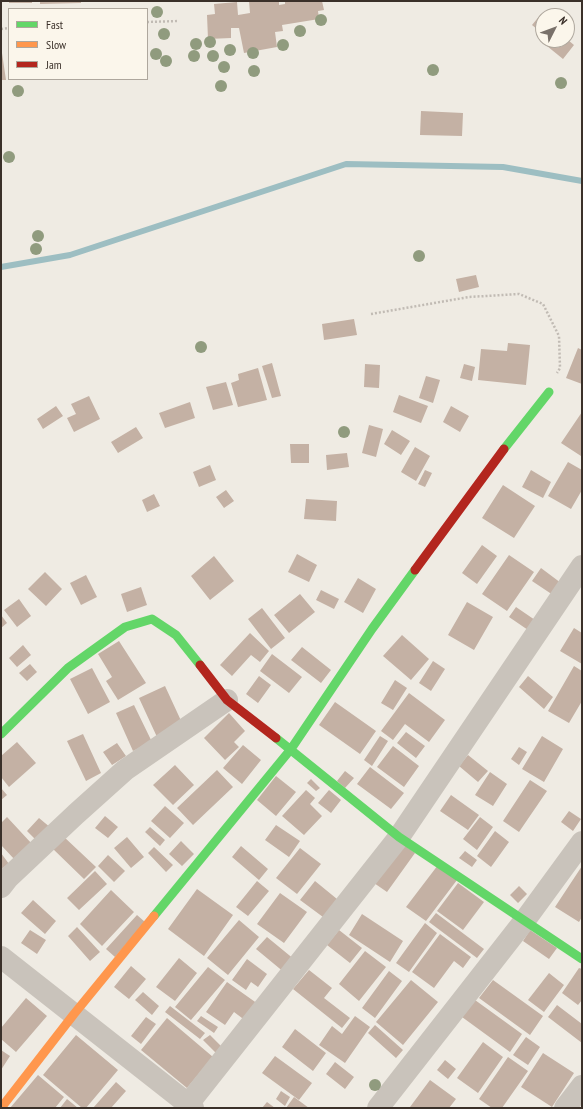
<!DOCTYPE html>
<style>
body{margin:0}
#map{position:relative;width:583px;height:1109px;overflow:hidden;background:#efebe3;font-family:"PT Sans Narrow",sans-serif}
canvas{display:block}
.frame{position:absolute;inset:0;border:2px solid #3a3029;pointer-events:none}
.legend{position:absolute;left:8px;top:8px;width:140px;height:72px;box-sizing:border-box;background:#fbf6eb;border:1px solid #aea79d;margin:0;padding:5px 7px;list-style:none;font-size:12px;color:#3a3029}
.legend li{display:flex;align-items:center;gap:8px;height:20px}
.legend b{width:20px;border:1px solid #aea79d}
.north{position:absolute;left:535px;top:8px;width:40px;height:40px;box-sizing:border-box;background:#fbf6eb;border:1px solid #aea79d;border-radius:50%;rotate:48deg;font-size:11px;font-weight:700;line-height:16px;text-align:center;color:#3a3029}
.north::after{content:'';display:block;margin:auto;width:14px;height:18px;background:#79716a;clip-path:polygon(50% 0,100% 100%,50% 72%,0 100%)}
</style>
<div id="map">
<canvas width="583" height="1109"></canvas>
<div class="frame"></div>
<ul class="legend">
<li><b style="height:5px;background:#63d668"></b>Fast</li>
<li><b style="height:5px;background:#ff974d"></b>Slow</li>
<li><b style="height:5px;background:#b3261e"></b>Jam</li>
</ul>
<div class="north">N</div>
</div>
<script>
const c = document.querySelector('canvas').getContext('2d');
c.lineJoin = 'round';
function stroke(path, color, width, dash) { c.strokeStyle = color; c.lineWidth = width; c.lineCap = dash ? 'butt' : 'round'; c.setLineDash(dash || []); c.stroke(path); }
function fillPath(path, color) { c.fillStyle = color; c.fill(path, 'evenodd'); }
const stream = new Path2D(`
 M1 267 70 255 346 164 503 167 582 181`);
const building = new Path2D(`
 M9 1H32V3H9Z
 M40 1H81V3L40 4Z
 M249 1H279V5L285 4V1H322L324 10 318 11 319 19 282 25 283 31 275 32 277 47 244 53 239 28H231V38L208 39 207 15 215 14 214 4 237 2 238 15 250 13Z
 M541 14 543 15V34L532 25Z
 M552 40H568L574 45 563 59 547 46Z
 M1 53H2L6 80H1Z
 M421 111 463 113 462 136 420 135Z
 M476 275 479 287 459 292 456 279Z
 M354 319 357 335 324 340 322 324Z
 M508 343 530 345 526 385 478 380 481 349 507 351Z
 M578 348 582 350V384L566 378Z
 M272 363 281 396 272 398 262 366Z
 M365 364 380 365 379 388 364 387Z
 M464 364 475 367 472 381 460 378Z
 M258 368 267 400 238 407 231 383 239 380 238 374Z
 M426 376 440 380 433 403 419 398Z
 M226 382 233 405 213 410 206 387Z
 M399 395 428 406 421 423 393 412Z
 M89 396 100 419 74 432 67 418 76 414 71 404Z
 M190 402 195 418 165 428 159 413Z
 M56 406 63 416 43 429 37 419Z
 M451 406 469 416 460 432 443 422Z
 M582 412V455L581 456 561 443Z
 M369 425 383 429 376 457 362 453Z
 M136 427 143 438 118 453 111 442Z
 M392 430 410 441 401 455 384 444Z
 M290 444H309V463H291Z
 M415 447 430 456 416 481 401 472Z
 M347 453 349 467 327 470 326 455Z
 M568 462 582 470V490L571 509 548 496Z
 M210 465 216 480 199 487 193 472Z
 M425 470 432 473 425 487 418 484Z
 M531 470 551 482 543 498 522 487Z
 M503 485 535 506 514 538 482 518Z
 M226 490 234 501 224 508 216 497Z
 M154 494 160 506 147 512 142 500Z
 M306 499 337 501 336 521 304 519Z
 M482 545 497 556 477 584 462 573Z
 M297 554 317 565 309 582 288 572Z
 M509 555 534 572 507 611 482 594Z
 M214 556 234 581 210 600 191 576Z
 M541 568 561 583 553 595 532 581Z
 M45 572 62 589 46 606 28 589Z
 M86 575 97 597 81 605 70 583Z
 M358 578 376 589 363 613 344 602Z
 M141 587 147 605 127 612 121 594Z
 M321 590 339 599 334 609 316 600Z
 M300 594 315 612 289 633 274 615Z
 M19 599 31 616 17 627 4 610Z
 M467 602 493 617 474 650 448 635Z
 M516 607 535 620 528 630 509 617Z
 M262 608 285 638 271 649 248 619Z
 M1 615 7 623 1 628Z
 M574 628 582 633V664L560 651Z
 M250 633 269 651 260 662 251 655 232 676 220 665Z
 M402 635 429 659 411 680 383 656Z
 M119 641 146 683 118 700 106 681 112 677 98 654Z
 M23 645 31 655 17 667 9 658Z
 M302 647 331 670 321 683 291 660Z
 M272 654 302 677 289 693 260 671Z
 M433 661 445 669 431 691 419 683Z
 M30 664 37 672 27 681 19 673Z
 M574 666 582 671V701L569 723 548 711Z
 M92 668 110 702 88 714 70 679Z
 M259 676 271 685 258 703 246 694Z
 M528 676 553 697 544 709 519 687Z
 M395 680 407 688 393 710 381 703Z
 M165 686 183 725 157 737 139 698Z
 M409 693 445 720 429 742 405 724 393 740 381 731Z
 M335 702 376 731 360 754 319 725Z
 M134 705 152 742 133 751 116 713Z
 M229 713 245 731 234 742 239 747 225 760 204 738Z
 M406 732 425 746 416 758 397 743Z
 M83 734 101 773 86 781 67 741Z
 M380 736 388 741 372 766 364 760Z
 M542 736 563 749 544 782 522 769Z
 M17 742 36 763 9 787 1 777V756Z
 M117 743 126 756 112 765 103 752Z
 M243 745 261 760 242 784 223 768Z
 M393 746 419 766 404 787 377 767Z
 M519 747 527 752 519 765 511 759Z
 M468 755 488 771 478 782 459 766Z
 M175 765 194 785 173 805 153 785Z
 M370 767 404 793 391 809 357 784Z
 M217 770 233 787 193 825 177 808Z
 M345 771 354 778 345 788 337 781Z
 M490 772 507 784 493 806 475 795Z
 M276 776 296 792 276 816 257 800Z
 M311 779 320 788 316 791 307 783Z
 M530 780 547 791 519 832 503 821Z
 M1 788 7 795 1 800Z
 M306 790 315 798 310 804 322 816 304 835 282 816Z
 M329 790 341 800 331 813 318 803Z
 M451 795 479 815 468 830 440 811Z
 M165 806 184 823 170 838 151 821Z
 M569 811 581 819 573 831 561 822Z
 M105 816 118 827 108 838 95 828Z
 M7 817 32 844 15 860 1 845V823Z
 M480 817 493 827 477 850 463 839Z
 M39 818 51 828 38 842 27 831Z
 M276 825 300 841 289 857 265 840Z
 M150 827 165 840 160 846 145 832Z
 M495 831 509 842 491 867 477 856Z
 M63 836 96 867 84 879 52 848Z
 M127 837 144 857 131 868 114 848Z
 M181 841 194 854 182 866 169 854Z
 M403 844 415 853 387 892 374 883Z
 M241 846 268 869 259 880 232 857Z
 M154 847 173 865 166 872 148 853Z
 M300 848 321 864 297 894 276 878Z
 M465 851 477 860 472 867 459 858Z
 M1 853 9 864 1 869Z
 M108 855 125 871 114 882 98 866Z
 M438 865 457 880 426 921 406 907Z
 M582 866V917L579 922 555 907Z
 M95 871 107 884 79 910 67 898Z
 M257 881 269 891 248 916 236 907Z
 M315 881 337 899 323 917 300 900Z
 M458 883 484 902 463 930 437 911Z
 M519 886 527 894 518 903 510 895Z
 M197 889 233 915 204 956 168 929Z
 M111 890 134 912 102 946 80 924Z
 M280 893 307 912 284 943 257 924Z
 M33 900 56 921 45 934 21 913Z
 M436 913 484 949 477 958 429 922Z
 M362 914 403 941 390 962 349 935Z
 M137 915 145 922 115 957 106 949Z
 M239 920 259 937 228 975 207 958Z
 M425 923 437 933 409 972 396 963Z
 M77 927 100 952 90 961 68 936Z
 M30 930 46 940 37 954 21 943Z
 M339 930 362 948 350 963 327 945Z
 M530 930 557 948 549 959 523 941Z
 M440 934 471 957 463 968 454 961 434 988 412 972Z
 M267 937 295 960 285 973 256 949Z
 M365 951 386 967 359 1001 339 984Z
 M179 958 197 973 175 1001 156 987Z
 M247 959 267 974 258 987 251 982 246 990 232 980Z
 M131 966 146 979 129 999 114 987Z
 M208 967 225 980 191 1020 175 1007Z
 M579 968 582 969V1000L578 1005 562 993Z
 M309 970 332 988 324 998 350 1018 342 1028 293 989Z
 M389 971 402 981 375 1018 362 1008Z
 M549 973 564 985 544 1012 528 1000Z
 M411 980 438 1002 403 1045 376 1022Z
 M493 980 543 1016 530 1035 479 998Z
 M227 982 258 1004 246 1021 234 1012 225 1025 206 1012Z
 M143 992 159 1006 152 1015 135 1000Z
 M26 998 47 1016 16 1052 1 1039V1028Z
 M475 1000 522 1034 510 1052 462 1017Z
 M557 1005 582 1024V1043L548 1017Z
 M170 1006 205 1033 200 1039 165 1012Z
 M201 1016 218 1027 214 1033 197 1021Z
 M355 1016 370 1027 345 1063 319 1045 332 1026 342 1034Z
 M146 1017 156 1024 141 1044 131 1036Z
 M167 1018 213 1057 187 1088 141 1050Z
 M375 1025 403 1050 396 1058 368 1033Z
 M295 1029 326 1053 313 1071 282 1047Z
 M76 1035 118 1070 86 1108H82L43 1075Z
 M210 1035 223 1048 217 1054 203 1040Z
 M526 1037 540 1047 528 1065 513 1055Z
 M483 1042 503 1057 478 1093 457 1078Z
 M1 1050 10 1056 1 1070Z
 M543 1053 574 1073 552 1107 521 1087Z
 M275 1056 312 1083 299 1100 262 1073Z
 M508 1057 528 1071 502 1108H492L479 1099Z
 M445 1060 456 1069 448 1079 437 1070Z
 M335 1062 354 1077 345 1089 326 1074Z
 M38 1075 64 1097 55 1108H10Z
 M430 1080 456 1099 449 1108 410 1107Z
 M116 1082 126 1091 111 1108H93Z
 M281 1091 290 1097 285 1106 276 1099Z
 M294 1097 309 1108H286Z
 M67 1099 78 1108H60Z
 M267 1102 275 1108H262Z`);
const path = new Path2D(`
 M147 22 179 21
 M1 29 9 28
 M371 314 469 297 519 294 543 304 559 336 560 368 557 373`);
const street = new Path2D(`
 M1 887 8 878 76 814 125 770 227 700
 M1 957 193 1108
 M185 1108 399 837 582 566
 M378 1108 525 920 582 842
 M565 1108 582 1086`);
const fast = new Path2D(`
 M504 449 549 392
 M1 734 68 668 125 627 152 619 176 635 200 665
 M276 738 399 837 582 959
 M154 916 291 749 372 629 415 570`);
const slow = new Path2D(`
 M1 1108 74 1014 154 916`);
const jam = new Path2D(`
 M415 570 504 449
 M200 665 227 700 276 738`);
const trees = [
 [157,12],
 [321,20],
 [300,31],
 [164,34],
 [210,42],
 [196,44],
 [283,45],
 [230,50],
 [253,53],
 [156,54],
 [194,56],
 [213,56],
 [166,61],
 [224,67],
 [433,70],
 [254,71],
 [561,83],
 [221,86],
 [18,91],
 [9,157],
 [38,236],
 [36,249],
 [419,256],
 [201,347],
 [344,432],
 [375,1085]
];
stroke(stream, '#9dbec2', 6);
fillPath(building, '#c4b1a4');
stroke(path, '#c1bbb4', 2.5, [2, 2]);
stroke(street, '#c9c3bb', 22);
stroke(fast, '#63d668', 9);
stroke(slow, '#ff974d', 9);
stroke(jam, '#b3261e', 9);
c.fillStyle = '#909b7e';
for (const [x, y] of trees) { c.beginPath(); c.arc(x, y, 6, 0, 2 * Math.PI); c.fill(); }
</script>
